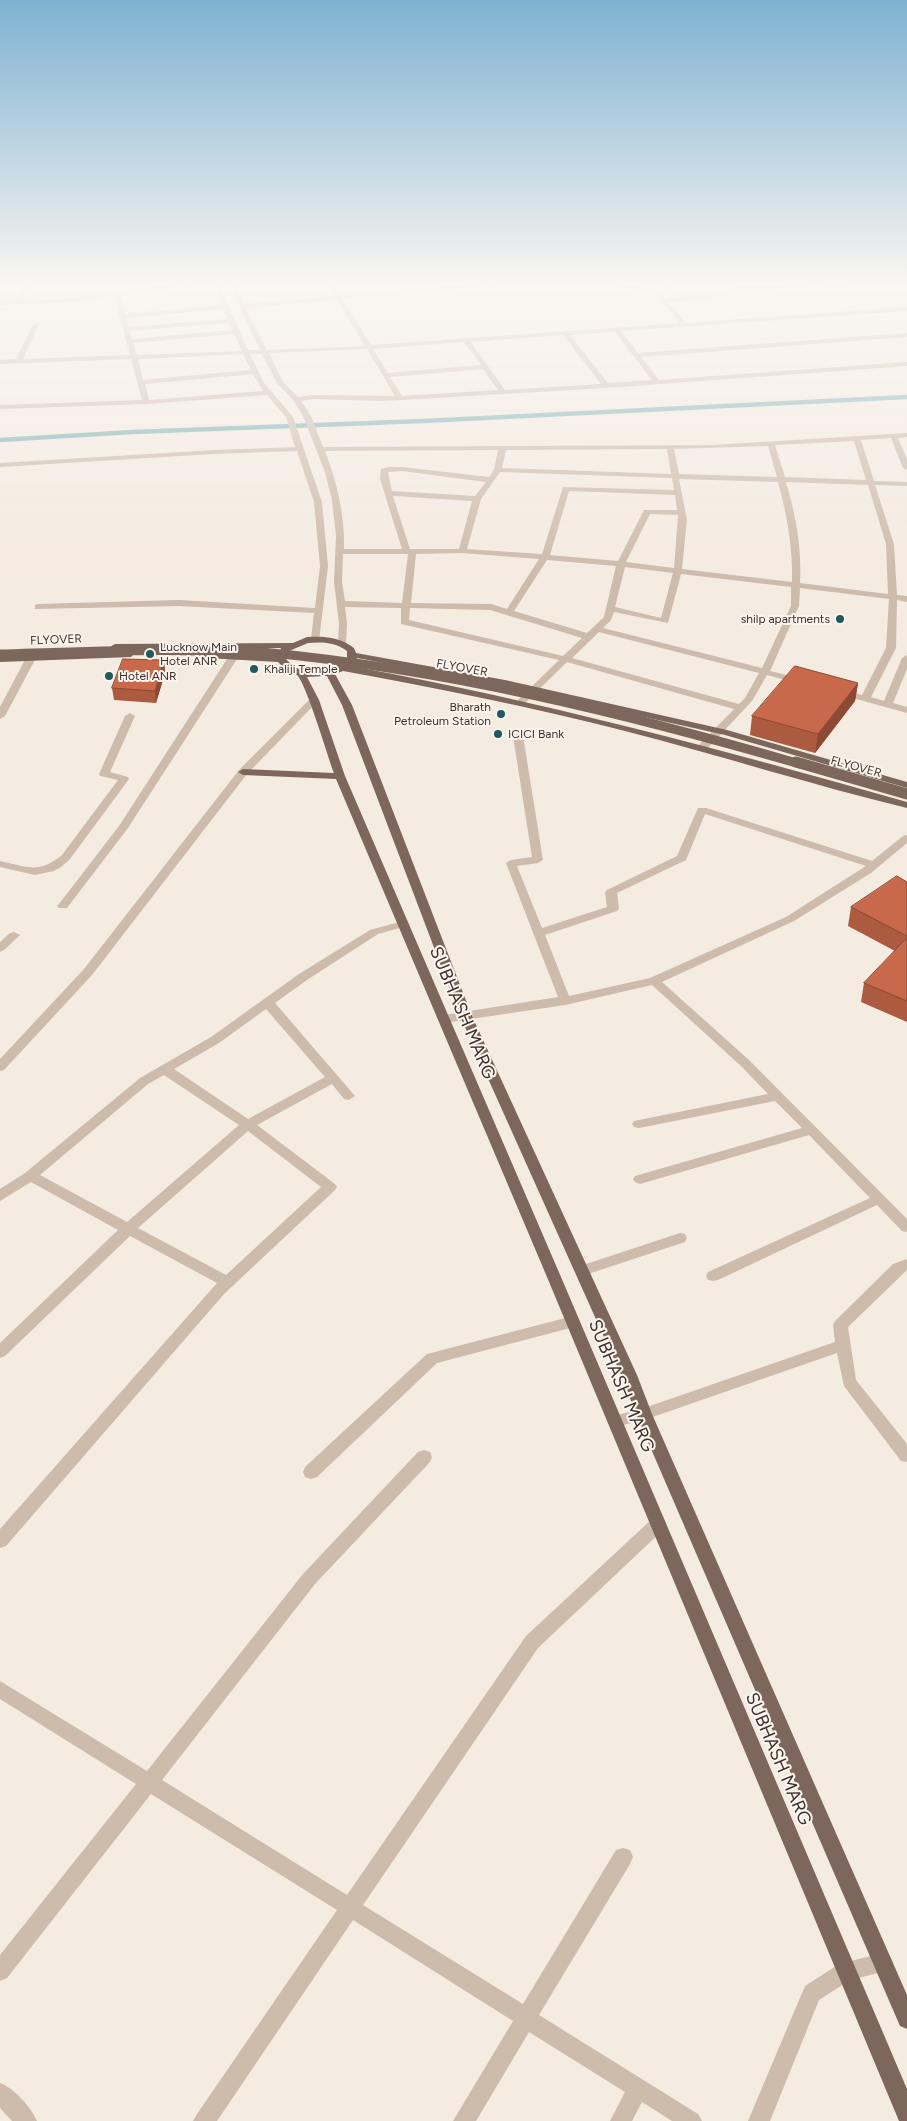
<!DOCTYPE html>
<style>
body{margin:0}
canvas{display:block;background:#f4ebe1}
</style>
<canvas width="907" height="2121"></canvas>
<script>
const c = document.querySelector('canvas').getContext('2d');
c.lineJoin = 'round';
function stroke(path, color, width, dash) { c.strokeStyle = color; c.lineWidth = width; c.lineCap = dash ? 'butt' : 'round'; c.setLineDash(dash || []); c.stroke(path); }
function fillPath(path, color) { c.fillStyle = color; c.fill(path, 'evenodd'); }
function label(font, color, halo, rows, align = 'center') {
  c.font = font + ' Figtree,sans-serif'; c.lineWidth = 4; c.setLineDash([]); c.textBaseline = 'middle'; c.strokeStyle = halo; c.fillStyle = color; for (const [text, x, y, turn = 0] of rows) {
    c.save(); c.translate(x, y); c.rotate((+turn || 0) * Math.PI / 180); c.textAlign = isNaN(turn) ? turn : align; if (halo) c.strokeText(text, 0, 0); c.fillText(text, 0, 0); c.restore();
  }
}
const stream = new Path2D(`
 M0 440 133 432 423 421 907 397`);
const minor = new Path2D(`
 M24 282H30L22 300 62 299 194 282H212L120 295 126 314 222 305 216 291 215 282H221L222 291 248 350H260L231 289V282H237V289L244 304 335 296 326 282H332L341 296 502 282H528L343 299 371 345 680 323 655 294 599 282H612L656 291 671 282H678L661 293 665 298 711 295 741 286 874 282 871 284 741 290 711 299 668 302 686 323 907 307V311L621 331 638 353 907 333V337L641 357 659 380 907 362V366L606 388 384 401 312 399 301 401 311 416 323 447 713 445 907 433V437L898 438 907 459V470L903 468 891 438 861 440 874 481 907 482V486L875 485 894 544 897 595 907 596V602L897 600 896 648 871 697 884 701 902 658 907 655V669L893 703 907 707V713L838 694 836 692 841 689 862 695 886 648 889 599 800 588 799 606 770 671 803 679 805 681 800 684 767 675 752 701 707 749H699V745L734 709 567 662 524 704H518V700L559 660 401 624V608L345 607 347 623 346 643 341 646 338 645 339 623 334 582 336 536 332 500 325 472 303 416 293 400 277 383 262 354H250L264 383 293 417 322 502 328 566 319 641H313L311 639 314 613 179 606 35 609V605L38 604 179 600 315 608 320 566 314 502 297 451 214 454 0 467V463L214 450 295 447 286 417 267 395 146 404 0 409V405L142 400 131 359 0 364V360L16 359 33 325 36 323 39 325 23 359 130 355 114 296 62 303 0 305V301H15ZM337 300 365 346 267 350 246 308ZM223 309 227 319 129 327 127 318ZM229 323 232 330 132 339 130 331ZM615 332 652 380 608 383 570 335ZM234 334 242 351 137 355 133 343ZM563 335 601 384 505 390 471 342ZM464 342 481 365 388 373 373 349ZM367 349 395 396 312 395 298 397 283 382 269 353ZM243 354 251 370 143 380 138 359ZM483 369 498 390 402 396 390 377ZM253 374 263 391 149 400 145 384ZM854 441 866 480 785 477 775 445ZM768 446 777 477 679 474 674 449ZM667 449 671 474 502 468 506 450ZM498 450 494 470 489 477 402 467H388L381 469 380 479 402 549H344C345 515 337 483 325 451ZM402 471 486 482 475 496 392 491 388 472ZM500 472 672 478 674 490 563 487 542 554 467 549 481 499ZM679 479 778 482C787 515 793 548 792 582L682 569 687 520ZM786 482 868 485 886 544 888 594 800 583C802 548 796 516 786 482ZM569 491 675 495 677 510H644L618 561 550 555ZM393 496 472 501 459 549H410ZM650 514 678 515 674 568 626 562ZM462 553 539 559 507 609 491 604 411 603 416 554ZM343 554H408L402 603 345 601 342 582ZM547 560 616 566 604 617 587 633 514 611ZM625 567 673 573 661 618 615 607ZM681 574 791 587V606L762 668 603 628 611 620 614 612 668 623ZM410 608 490 610 582 638 563 656 409 620ZM599 632 759 673 745 698 739 704 572 658Z
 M234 653 239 656 128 828 67 908H59L57 906 59 904 119 826 229 656Z
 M31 655 36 658 5 716 0 719V707L26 658Z
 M314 697 317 698V702L247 774 92 975 4 1070 0 1071V1059L84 969 239 770 311 698Z
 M130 713 135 716 110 772 128 777 129 779 70 859 61 867 54 871 35 875 0 867V861C27 867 39 874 62 855L118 780 100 776 99 774 125 716Z
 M518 733 523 736 543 860 538 863 517 866 542 928 607 907 605 892 607 890 677 856 698 808H706L872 861 903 836 907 835V843L871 873 794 921 662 982 749 1060 907 1219V1232L902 1231 877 1205 718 1280 713 1281 708 1280 706 1276 708 1272 870 1198 809 1135 640 1184 635 1182 633 1179 635 1176 802 1128 775 1101 639 1128 634 1127 632 1124 634 1121 639 1120 768 1094 741 1066 652 985 565 1005 444 1023 440 1022 438 1019 440 1016 444 1015 558 997 506 863 511 860 532 857 513 736ZM705 814 866 866 786 917 650 978 569 996 545 935 617 911 619 909 617 893 686 860Z
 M403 921 409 924 407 926 378 934 307 980 275 1003 355 1096 349 1100 344 1099 332 1084 257 1125 335 1184 337 1187 335 1190 224 1294 6 1546 0 1548V1529L217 1283 130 1236 5 1356 0 1358V1343L118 1230 31 1182 0 1201V1189L25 1173 140 1078 211 1037 299 974 370 930ZM266 1009 325 1077 248 1119 174 1069 219 1043ZM164 1075 239 1125 127 1222 40 1175 148 1084ZM248 1131 321 1187 226 1275 138 1228Z
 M14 932 20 935 18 937 4 950 0 952V942L10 933Z
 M680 1233 685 1234 687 1238 685 1242 582 1276 577 1275 575 1271 577 1267Z
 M907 1259V1270L848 1327 856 1380 907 1444V1462L901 1461 844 1386 837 1353 644 1420 615 1427 610 1425 607 1421 610 1417 644 1408 835 1342 833 1325 835 1321 893 1264Z
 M573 1316 578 1318 580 1322 578 1326 437 1363 317 1477 311 1479 305 1477 303 1472 305 1467 427 1354Z
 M424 1450 430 1452 432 1457 430 1462 315 1584 162 1780 347 1895 526 1636 652 1519 658 1517 664 1519 666 1524 664 1529 538 1648 363 1905 523 2004 616 1850 623 1848 630 1850 633 1857 630 1864 539 2015 698 2114 702 2121H672L642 2102 632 2121H610L625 2092 529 2032 476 2121H453L513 2021 353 1920 217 2121H193L197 2114 337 1910 151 1794 7 1978 0 1981V1955L136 1784 0 1699V1681L147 1771 303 1574 418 1452Z
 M883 1953 890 1956 893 1963 890 1970 850 1980 819 2000 770 2121H748L805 1986 839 1964Z
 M0 2083C14 2088 31 2107 37 2121H12L0 2108Z`);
const major = new Path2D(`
 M307 637C324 636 340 637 354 648L356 653 505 680 727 730 907 782V788L725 735 505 686 357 658 350 666C538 700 723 750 907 802V808C812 785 719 755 625 731 532 707 437 688 343 671L335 674 352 705 472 1016 637 1375 652 1414 907 1995V2029L900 2026 636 1414 621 1375 460 1016 342 705 327 676 307 677 319 700 345 776 561 1277 907 2089V2121H899L547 1277 336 779 243 775 238 772 243 769 334 773C328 757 306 683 297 675 290 669 285 670 278 662L206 658 201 655 206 652 278 656 281 648 115 650 110 647 115 644 293 643ZM308 643C322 642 335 642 347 651V658C331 674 301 678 286 659L289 651Z
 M128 652 133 655 131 657 0 662V656Z`);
const majorBridgeFar1 = new Path2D(`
 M0 654C67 652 133 649 200 651 220 651 241 650 261 652 445 669 624 713 800 764`);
const majorBridge = new Path2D(`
 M796 762 907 794`);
const wall = new Path2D(`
 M164 660 165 673 156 703 114 700 112 688Z
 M858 683 855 701 815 753 750 735 752 716Z
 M907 882V1022L861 1002 864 983 895 951 848 926 851 907Z`);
const shadedWall = new Path2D(`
 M164 660 165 673 156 703 155 691Z
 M858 683 855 701 815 753 818 734Z`);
const building = new Path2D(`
 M123 659 164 660 155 691 112 688Z
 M795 666 858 683 818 734 752 716Z
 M897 876 907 882V936L851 907Z
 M907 938V1001L864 983Z`);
const markers = [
 [840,619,5,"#1f5a5e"],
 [150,654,5,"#1f5a5e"],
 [254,669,5,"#1f5a5e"],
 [109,676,5,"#1f5a5e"],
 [501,714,5,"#1f5a5e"],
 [498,734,5,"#1f5a5e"]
];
const farPoinames = [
 ["shilp apartments",830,619,"right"],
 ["Lucknow Main",160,647],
 ["Hotel ANR",160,661],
 ["Khaliji Temple",264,669],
 ["Hotel ANR",119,676],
 ["Bharath",491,707,"right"],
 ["Petroleum Station",491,721,"right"],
 ["ICICI Bank",508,734]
];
const farStreetnames = [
 ["FLYOVER",56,640,-2],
 ["FLYOVER",462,668,10],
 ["FLYOVER",856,767,15]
];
const nearStreetnames = [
 ["SUBHASH MARG",462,1013,67],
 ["SUBHASH MARG",621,1386,67],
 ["SUBHASH MARG",778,1759,67]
];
stroke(stream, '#7fb0b2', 4.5);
fillPath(minor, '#cdbbac');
fillPath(major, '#7d675c');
stroke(majorBridgeFar1, '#7d675c', 9);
stroke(majorBridge, '#7d675c', 11);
fillPath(wall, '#ac5a40');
fillPath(shadedWall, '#8c4a34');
fillPath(building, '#c8694b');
stroke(building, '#8c4a34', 1);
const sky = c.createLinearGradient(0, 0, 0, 579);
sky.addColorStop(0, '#7eb2d2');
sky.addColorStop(0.49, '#faf6f2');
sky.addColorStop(1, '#faf6f200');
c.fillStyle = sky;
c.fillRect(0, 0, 907, 579);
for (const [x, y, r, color] of markers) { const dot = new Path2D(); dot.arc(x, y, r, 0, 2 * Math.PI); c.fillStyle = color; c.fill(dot); stroke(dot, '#fbf5ee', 2); }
label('12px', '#3b302b', '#fbf5ee', farPoinames, 'left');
label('12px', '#3b302b', '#fbf5ee', farStreetnames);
label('18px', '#3b302b', '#fbf5ee', nearStreetnames);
</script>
